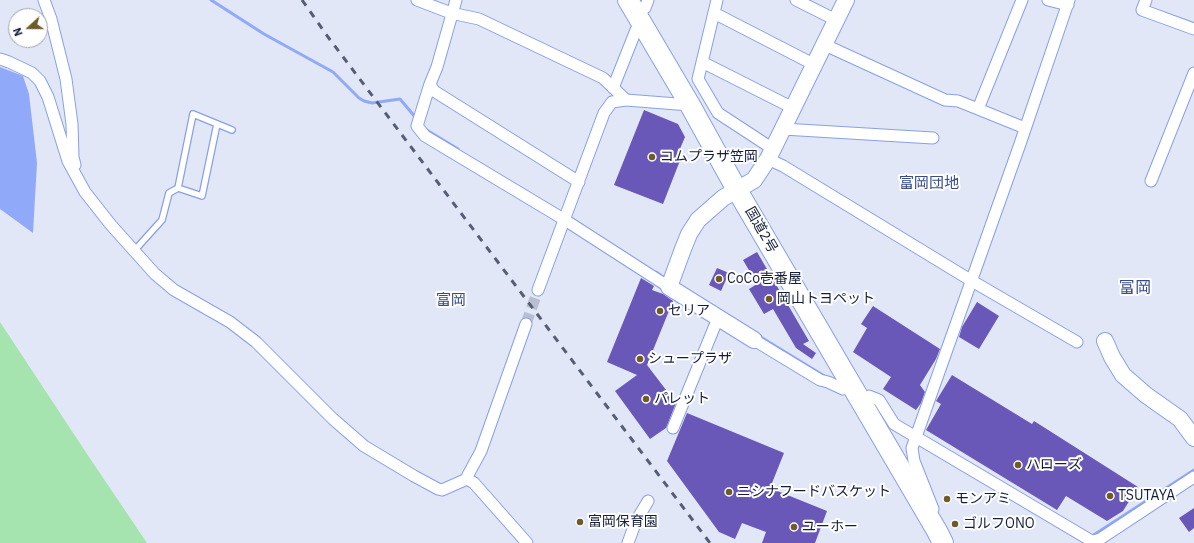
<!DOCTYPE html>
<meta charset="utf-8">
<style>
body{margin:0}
#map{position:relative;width:1194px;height:543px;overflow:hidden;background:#e1e7f6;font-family:"IBM Plex Sans",sans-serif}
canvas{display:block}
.north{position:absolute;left:8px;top:8px;width:40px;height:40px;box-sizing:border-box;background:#fff;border:1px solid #a1a5af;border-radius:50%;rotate:249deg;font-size:11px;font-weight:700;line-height:16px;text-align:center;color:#151e38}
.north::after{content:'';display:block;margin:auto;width:14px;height:18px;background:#6d5b29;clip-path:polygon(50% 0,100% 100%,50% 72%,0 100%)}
</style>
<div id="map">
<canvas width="1194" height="543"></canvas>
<div class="north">N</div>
</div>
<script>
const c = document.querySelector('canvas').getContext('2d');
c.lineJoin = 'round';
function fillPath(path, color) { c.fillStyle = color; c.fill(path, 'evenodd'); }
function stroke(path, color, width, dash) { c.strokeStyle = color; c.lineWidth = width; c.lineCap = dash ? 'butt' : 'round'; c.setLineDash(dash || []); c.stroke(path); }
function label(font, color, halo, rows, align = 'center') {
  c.font = font + ' "IBM Plex Sans","Noto Sans JP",sans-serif'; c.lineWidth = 4; c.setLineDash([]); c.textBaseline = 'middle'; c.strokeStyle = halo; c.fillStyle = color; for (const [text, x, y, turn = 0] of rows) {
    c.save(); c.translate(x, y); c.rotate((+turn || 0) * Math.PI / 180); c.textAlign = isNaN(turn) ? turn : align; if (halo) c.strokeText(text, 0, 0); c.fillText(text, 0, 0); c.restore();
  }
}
const green = new Path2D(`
 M0 322 91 460 147 543H0Z`);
const water = new Path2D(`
 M0 67 23 76 29 94 37 163 33 233 0 209Z`);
const stream = new Path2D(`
 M211 0 264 34 333 72 359 98 364 101 372 103 400 99 416 118
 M425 129 458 149
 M656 272 663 277
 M759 336 826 377
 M1090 535 1092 536 1194 470`);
const building = new Path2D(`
 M644 110 678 124 685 137 677 156 681 158 663 204 614 185Z
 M757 252 809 341 803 344 816 353 812 359 796 348 773 309 764 314 749 289 757 284 743 260Z
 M717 268 729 273 721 291 709 285Z
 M641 278 654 286 652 290 663 294 673 301 647 365 676 403 666 428 650 439 615 391 637 375 607 362Z
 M977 302 999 316 979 349 959 337 962 327Z
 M873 306 940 349 936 359 920 385 925 392 921 403 916 410 883 389 891 377 853 352 867 328 861 324Z
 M952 375 1032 424 1034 421 1138 487 1123 511 1107 521 1066 496 1057 510 926 430 941 404 936 401Z
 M687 413 784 453 770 488 827 511 815 543H762L766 532 742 523 735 539 719 532 667 461Z
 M1194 508V528L1189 532 1179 518Z`);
const streetTunnel = new Path2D(`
 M526 324 538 290`);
const lane = new Path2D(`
 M178 188 202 196 217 124
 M134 251 162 220 169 193 178 188 193 114 232 130`);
const street = new Path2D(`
 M44 0 51 19 66 79 72 124 73 157 75 165
 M417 0 451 13 479 19 603 78 626 100
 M456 0 437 67 430 84 417 126 425 136 565 220 669 287
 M717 0 698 79 718 113 773 149
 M796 0 836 20
 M1048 0 1068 5
 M1146 0 1142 10 1194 29
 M645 8 648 0
 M714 13 815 65
 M825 45 945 100 958 101 978 109 1022 0
 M0 59 9 62 32 73 40 81 48 97 68 161 85 192 111 225 155 274 174 290 230 322 256 342 333 419 364 446 414 476 438 489 442 490 467 479
 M702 62 793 108
 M430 84 434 91 579 182
 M613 88 636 30
 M978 109 1025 128
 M783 129 933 138
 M768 159 783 166 972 281 1077 342
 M1151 181 1194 73
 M538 290 604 113 612 102 626 100 690 105
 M754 340 820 380 828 382 843 389
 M869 396 879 400 894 424 1090 540 1094 541 1100 539 1194 477
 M673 428 718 318
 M467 479 468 475 481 451 526 324
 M467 479 474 483 527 543
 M933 509 914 461 912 448 1020 144 1069 0
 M628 543 636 521 648 501`);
const secondary = new Path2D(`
 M754 340 669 287 683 249 689 234 698 220 723 198 754 180 768 159 846 0
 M1105 341 1112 357 1123 375 1146 395 1180 419 1194 438`);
const highway = new Path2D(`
 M628 0 690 105 737 190 937 531 943 543`);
const rail = new Path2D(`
 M302 0 328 37 710 543`);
const markers = [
 [652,157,4,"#6d5b29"],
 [719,279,4,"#6d5b29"],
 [769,299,4,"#6d5b29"],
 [660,311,4,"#6d5b29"],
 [640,359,4,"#6d5b29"],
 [646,399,4,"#6d5b29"],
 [1018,465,4,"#6d5b29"],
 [729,492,4,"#6d5b29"],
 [1110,496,4,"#6d5b29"],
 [947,499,4,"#6d5b29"],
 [580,522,4,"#6d5b29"],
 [955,524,4,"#6d5b29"],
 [794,527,4,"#6d5b29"]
];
const poiNames = [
 ["コムプラザ笠岡",660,157],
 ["CoCo壱番屋",727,279],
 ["岡山トヨペット",777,299],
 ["セリア",668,311],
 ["シュープラザ",648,359],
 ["パレット",654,399],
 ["ハローズ",1026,465],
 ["ニシナフードバスケット",737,492],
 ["TSUTAYA",1118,496],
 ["モンアミ",955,499],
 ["富岡保育園",588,522],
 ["ゴルフONO",963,524],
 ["ユーホー",802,527]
];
const streetNames = [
 ["国道2号",761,230,60]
];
const neighbourhoodNames = [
 ["富岡団地",929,184],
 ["富岡",451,301]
];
const quarterNames = [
 ["富岡",1135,288]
];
fillPath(green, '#a5e3af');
fillPath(water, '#90aaf9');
stroke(stream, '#90aaf9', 3);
fillPath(building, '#6a58b9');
stroke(streetTunnel, '#b8bfd0', 11, [11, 5.5]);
stroke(lane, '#88a0e6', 8);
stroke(street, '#88a0e6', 13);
stroke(secondary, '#88a0e6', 18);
stroke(highway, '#88a0e6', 22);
stroke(lane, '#fff', 5.5);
stroke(street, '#fff', 11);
stroke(secondary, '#fff', 16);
stroke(highway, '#fff', 20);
stroke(rail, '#565e75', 3, [7, 7]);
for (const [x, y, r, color] of markers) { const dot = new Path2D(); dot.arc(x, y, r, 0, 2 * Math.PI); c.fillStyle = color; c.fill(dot); stroke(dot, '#fff', 1.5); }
label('14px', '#151e38', '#fff', poiNames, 'left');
label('14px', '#151e38', '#fff', streetNames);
label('15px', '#394b89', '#fff', neighbourhoodNames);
label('16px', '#394b89', '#fff', quarterNames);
</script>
